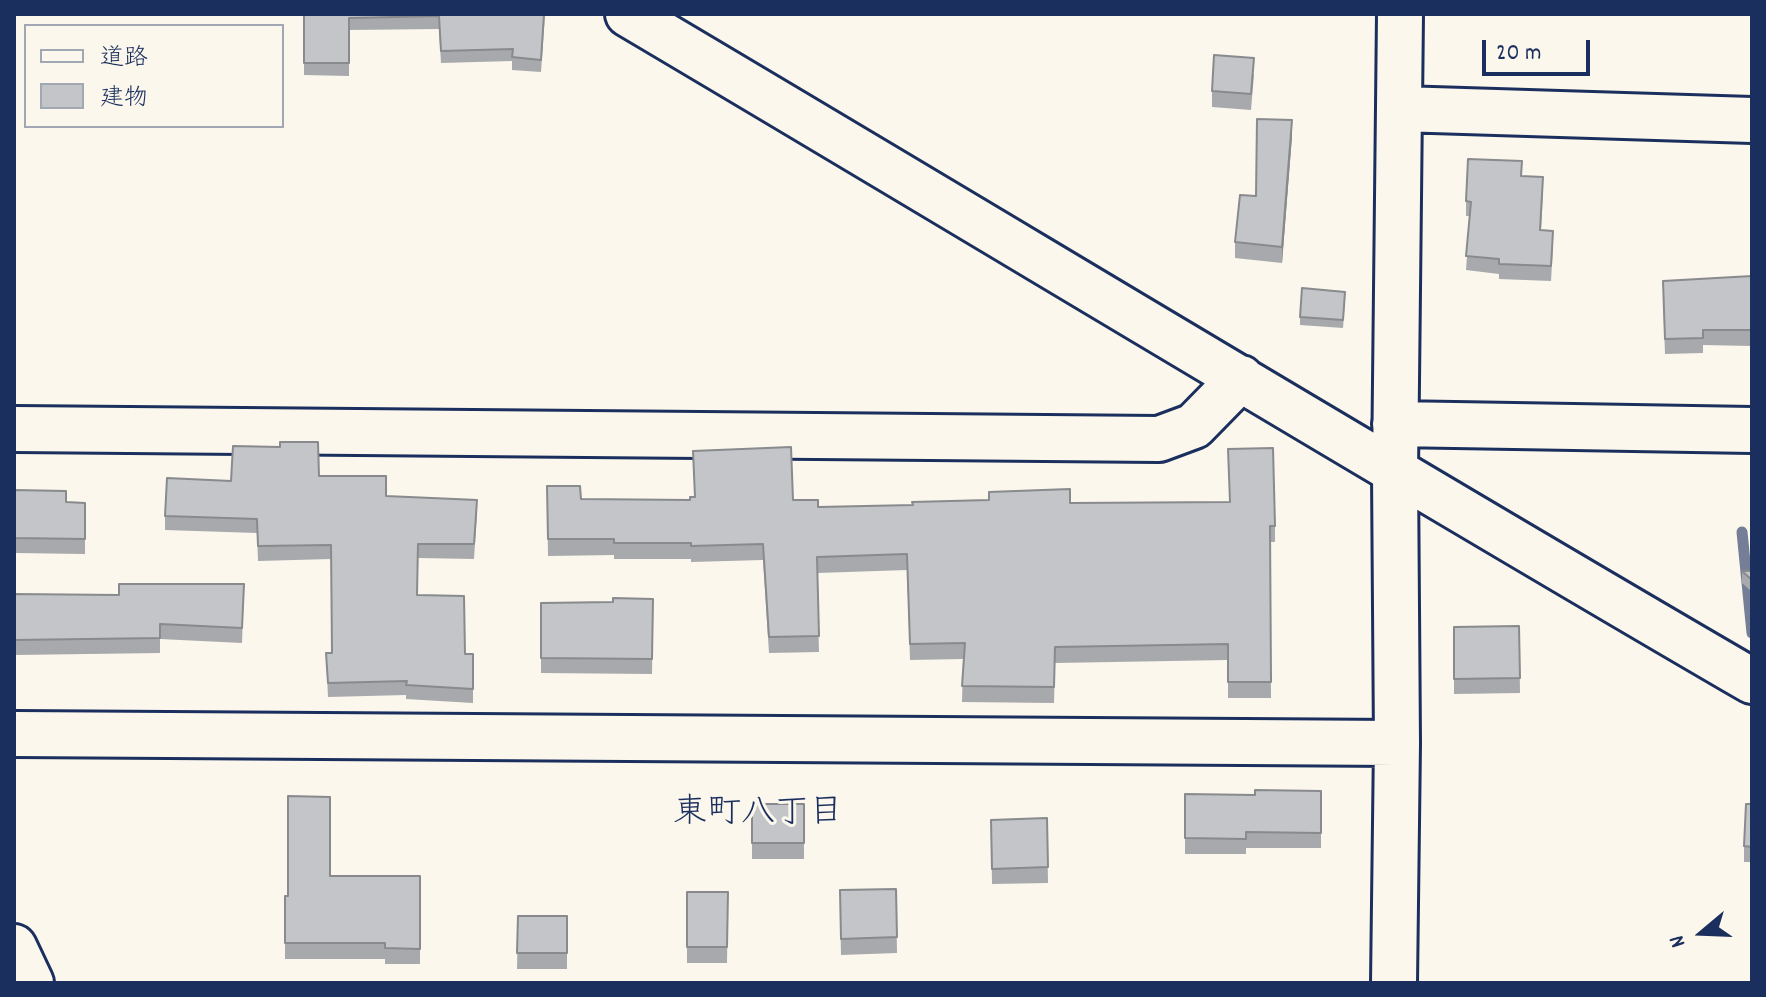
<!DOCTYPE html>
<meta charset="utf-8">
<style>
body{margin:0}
#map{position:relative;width:1766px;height:997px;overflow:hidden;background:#fbf7ec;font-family:Dekko,"Klee One",sans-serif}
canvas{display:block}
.frame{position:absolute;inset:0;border:16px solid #1b2f5e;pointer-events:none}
.legend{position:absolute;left:24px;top:24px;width:260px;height:104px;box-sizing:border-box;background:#fbf7ec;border:2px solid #a1a7b3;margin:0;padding:10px 14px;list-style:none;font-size:24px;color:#1b2f5e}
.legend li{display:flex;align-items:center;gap:16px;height:40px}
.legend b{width:40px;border:2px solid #a1a7b3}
.north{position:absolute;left:1662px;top:893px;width:80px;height:80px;-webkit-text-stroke:6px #fbf7ec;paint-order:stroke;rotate:251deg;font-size:22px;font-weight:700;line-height:32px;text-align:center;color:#1b2f5e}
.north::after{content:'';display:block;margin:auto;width:28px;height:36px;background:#1b2f5e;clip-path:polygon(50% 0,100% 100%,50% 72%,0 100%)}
.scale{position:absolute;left:1482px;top:40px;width:108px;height:36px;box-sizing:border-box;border:4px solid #1b2f5e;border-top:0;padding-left:10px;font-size:24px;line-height:28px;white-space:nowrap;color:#1b2f5e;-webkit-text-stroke:6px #fbf7ec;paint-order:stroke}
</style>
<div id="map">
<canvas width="1766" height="997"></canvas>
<div class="frame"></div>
<ul class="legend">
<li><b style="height:10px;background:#fbf7ec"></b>道路</li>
<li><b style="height:22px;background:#c3c5c9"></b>建物</li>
</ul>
<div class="north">N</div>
<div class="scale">20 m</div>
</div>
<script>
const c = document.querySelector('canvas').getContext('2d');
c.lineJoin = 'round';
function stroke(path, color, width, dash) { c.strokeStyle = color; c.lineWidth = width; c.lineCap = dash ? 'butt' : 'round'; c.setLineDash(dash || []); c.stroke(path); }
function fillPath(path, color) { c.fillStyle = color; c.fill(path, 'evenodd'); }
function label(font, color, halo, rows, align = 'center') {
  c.font = font + ' Dekko,"Klee One",sans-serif'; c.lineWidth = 6; c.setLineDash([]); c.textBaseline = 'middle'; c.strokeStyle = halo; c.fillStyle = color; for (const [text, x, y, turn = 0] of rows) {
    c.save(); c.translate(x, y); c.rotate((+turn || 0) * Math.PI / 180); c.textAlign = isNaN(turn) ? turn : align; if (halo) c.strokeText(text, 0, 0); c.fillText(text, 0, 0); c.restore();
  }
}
const stream = new Path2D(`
 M1742 532 1752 633`);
const minor = new Path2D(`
 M628 14C1003 236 1375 462 1752 681
 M1400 109 1752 120
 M1395 424 1752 430
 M14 429 1159 439 1194 426 1241 378
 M14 734 1397 743
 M14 947 31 983
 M1394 983 1397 743 1395 473 1400 14`);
const wall = new Path2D(`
 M304 14H545L541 72 512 70V61L441 63 439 29 349 30V76L304 75Z
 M1254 74 1251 110 1212 107V91Z
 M1292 136 1282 263 1235 258V242L1256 196Z
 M1522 176 1543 192 1541 230 1553 246 1551 281 1499 279V274L1466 270 1470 216H1466V201Z
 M1752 276V346L1703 345V353L1665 354 1663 297Z
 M1345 300 1343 328 1300 325V317Z
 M693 451 793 500 818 507 1070 503 1275 526V542H1270L1271 698H1228V660L1055 663 1054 703 962 702 963 659 910 660 907 570 817 573 819 652 769 653 763 560 691 562V559H614V555L548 556 547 486 581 499 690 500 695 497Z
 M319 476 386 496 477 514 474 559 418 558 417 595 465 654H473V703L406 699V695L328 697 326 653H332L331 559 258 561 257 533 165 530V516L231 481Z
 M14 490 66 502 85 503V554L14 553Z
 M1742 571H1752V592L1742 583Z
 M244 584 242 643 160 639V653L14 655V594L119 595Z
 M653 599 652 674 541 673V603L613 602Z
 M1519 626 1520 693 1454 694V627Z
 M1321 791V848H1246V854H1185V794L1255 795Z
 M752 804H804V859H752Z
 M1752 804V862H1744V846Z
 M1047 818 1048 883 992 884 991 820Z
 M330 876H420V964H385V959H285V896H288Z
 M896 889 897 953 841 955 840 906Z
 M687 892H728L727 963H687Z
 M518 916H567V969H517Z`);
const shadedWall = new Path2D(`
 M1292 120V136L1282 263V247Z`);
const building = new Path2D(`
 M304 14H544L541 60 512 57 513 49 441 51 439 16 349 18V63H304Z
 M1214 55 1254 58 1251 94 1212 91Z
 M1257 119 1292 120 1282 247 1235 242 1240 195 1256 196Z
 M1468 159 1522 161 1521 176 1543 177 1540 230 1553 231 1551 266 1499 264V259L1466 256 1471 202 1466 201Z
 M1752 276V330H1703V338L1665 339 1663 281Z
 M1302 288 1345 292 1343 320 1300 317Z
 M280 442H318L319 476H386V496L477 500 474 544H418L417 595 464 596 465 654H473V689L406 685 407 681 328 683 326 653H332L331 545 258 546 257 519 165 516 167 478 231 481 233 446 280 447Z
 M791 447 793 500H818V507L913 505 912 502 989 500V492L1070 489V503L1230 502 1228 449 1273 448 1275 526H1270L1271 682H1228V644L1055 647 1054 687 962 686 965 643 910 644 907 554 817 557 819 636 769 637 763 544 691 546V543H614V539H548L547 486H580L581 499 690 500V497H695L693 451Z
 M14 490 66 491V502L85 503V539L14 538Z
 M1742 571H1752V580Z
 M119 584H244L242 628 160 624V638L14 640V594L119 595Z
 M613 598 653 599 652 659 541 658V603L613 602Z
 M1519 626 1520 678 1454 679V627Z
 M1255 790 1321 791V833L1246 832V839L1185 838V794L1255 795Z
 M288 796 330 797V876H420V949L385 948V943H285V896H288Z
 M752 804H804V843H752Z
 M1746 804H1752V847L1744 846Z
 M1047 818 1048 867 992 869 991 820Z
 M896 889 897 937 841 939 840 890Z
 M687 892H728L727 947H687Z
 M518 916H567V953H517Z`);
const neighbourhoodNames = [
 ["東町八丁目",758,816]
];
stroke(stream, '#747e96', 11);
stroke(minor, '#1b2f5e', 50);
stroke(minor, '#fbf7ec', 44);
fillPath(wall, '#a8a9ad');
fillPath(shadedWall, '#888a8d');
fillPath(building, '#c3c5c9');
stroke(building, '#888a8d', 2);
label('34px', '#1b2f5e', '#fbf7ec', neighbourhoodNames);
</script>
